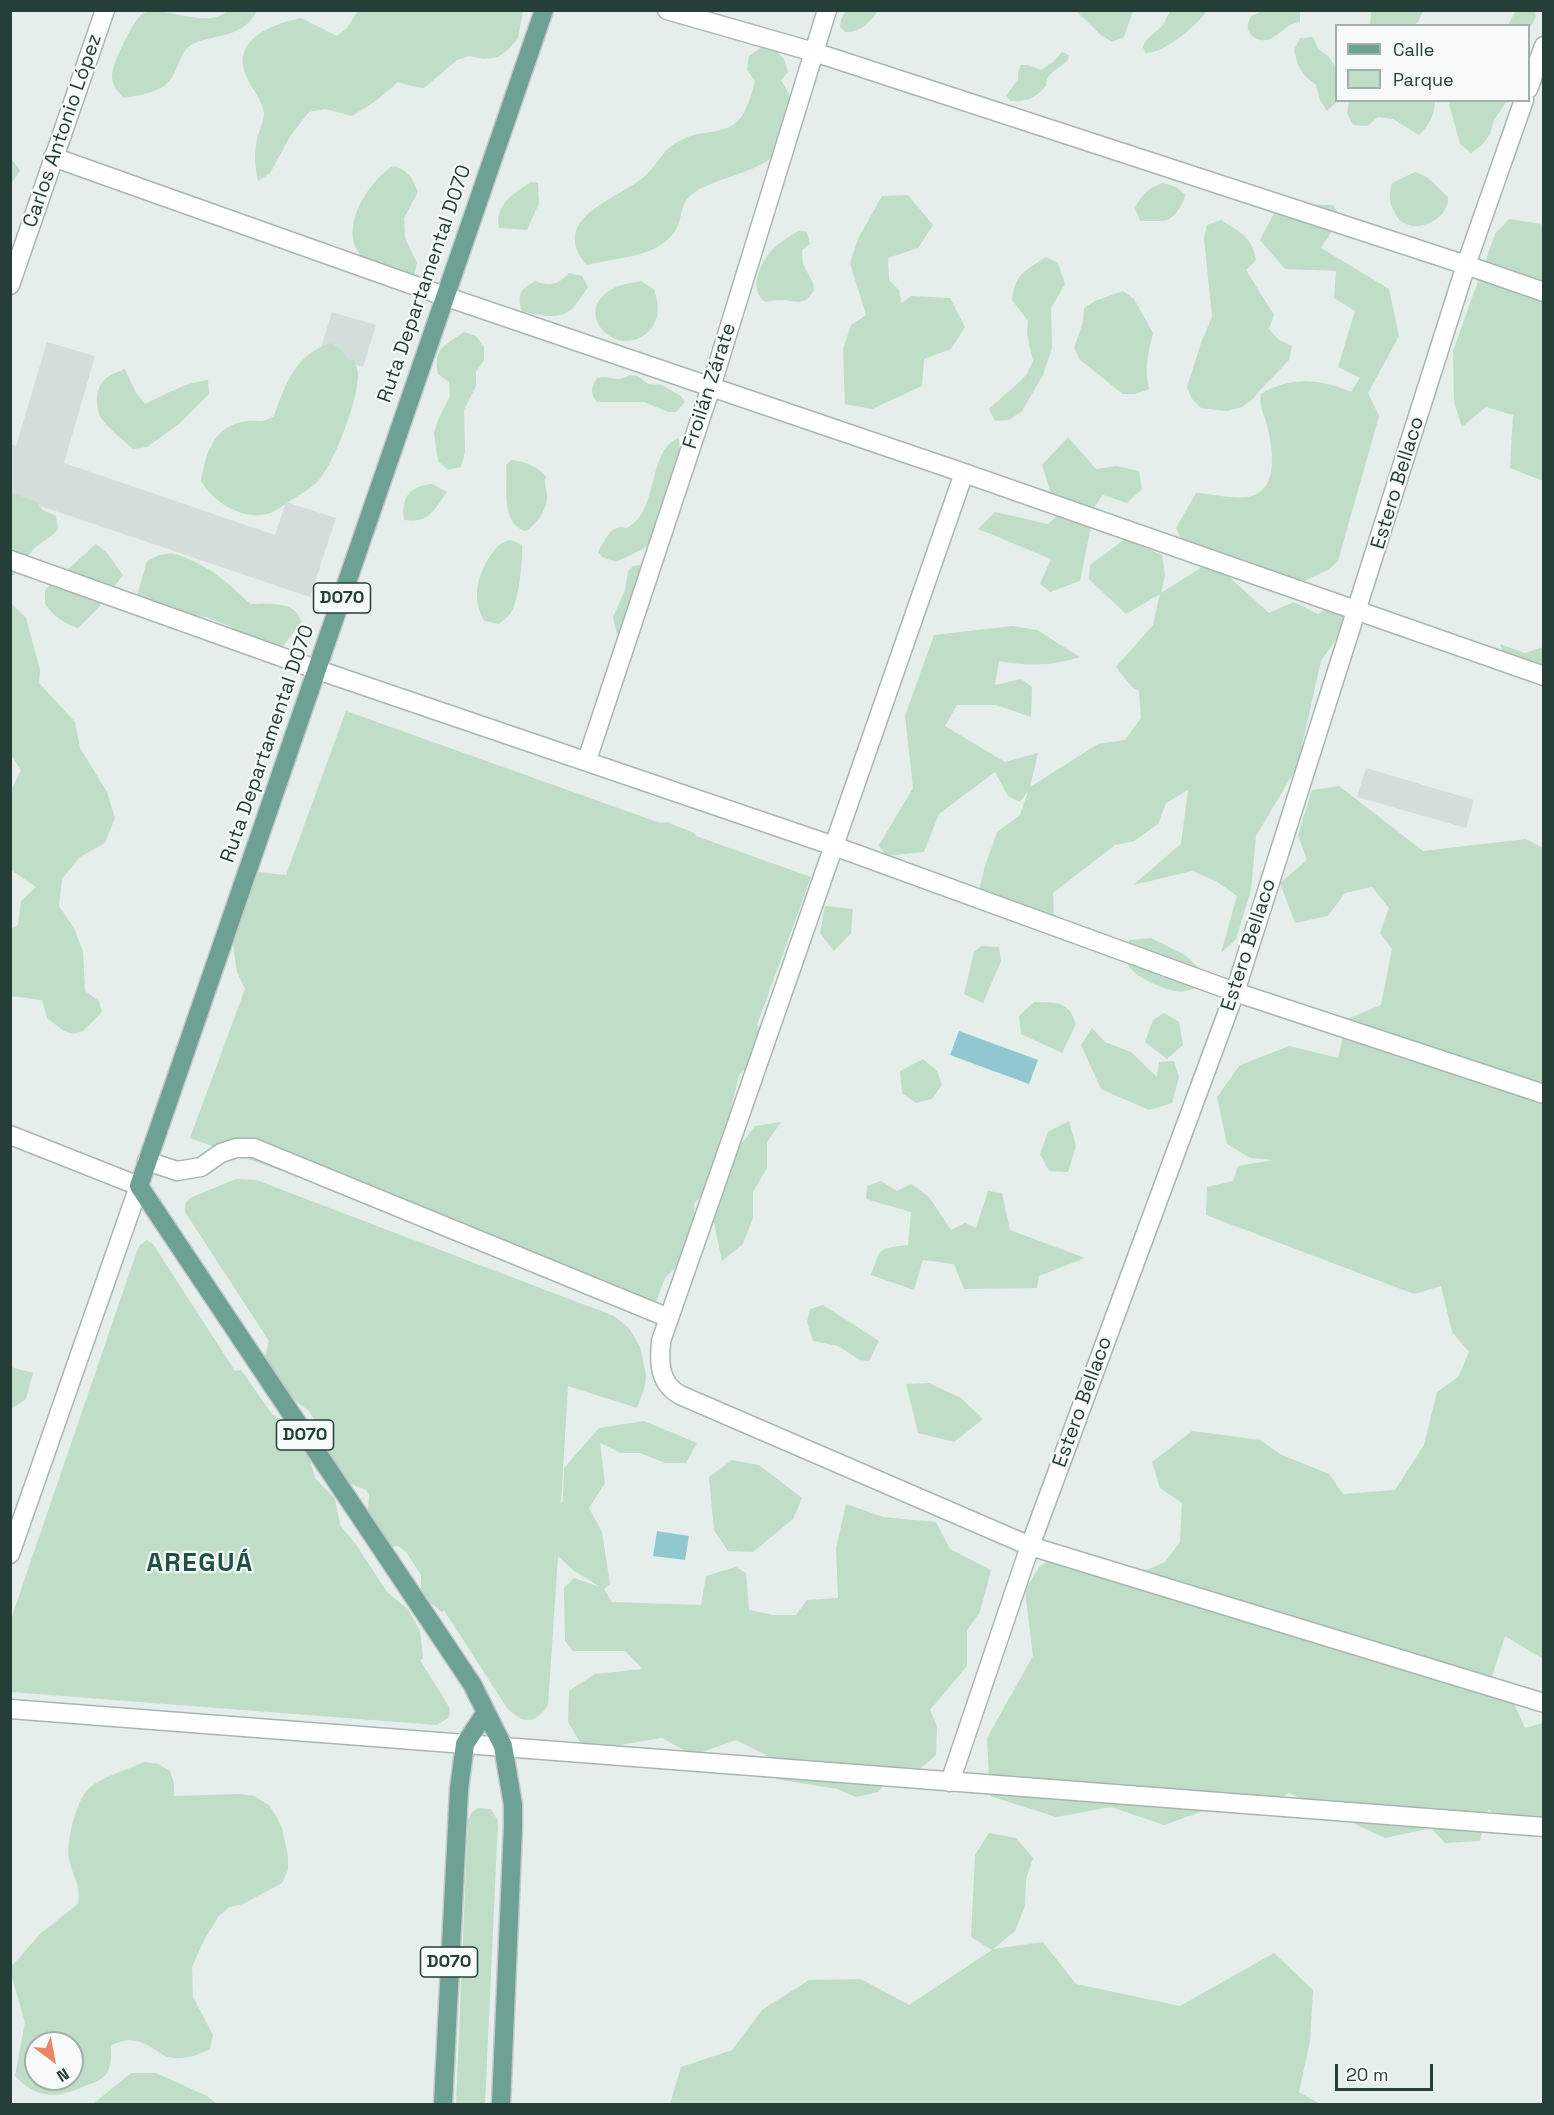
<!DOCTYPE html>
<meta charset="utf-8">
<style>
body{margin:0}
#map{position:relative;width:1554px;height:2115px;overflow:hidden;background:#e5eeea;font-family:"Space Grotesk",sans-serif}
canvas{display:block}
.frame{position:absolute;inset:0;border:12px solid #253f38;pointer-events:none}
.legend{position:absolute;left:1335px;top:24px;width:195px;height:78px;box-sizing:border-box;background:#f6faf8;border:2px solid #a2afab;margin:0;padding:8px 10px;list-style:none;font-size:18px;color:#253f38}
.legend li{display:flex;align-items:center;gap:12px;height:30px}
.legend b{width:30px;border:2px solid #a2afab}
.north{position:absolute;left:24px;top:2031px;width:60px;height:60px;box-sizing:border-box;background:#f6faf8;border:2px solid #a2afab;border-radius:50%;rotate:148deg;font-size:16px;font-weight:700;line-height:24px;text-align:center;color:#253f38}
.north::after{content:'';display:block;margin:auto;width:21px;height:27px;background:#ec8565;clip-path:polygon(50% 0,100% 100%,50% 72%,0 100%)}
.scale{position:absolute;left:1335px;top:2064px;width:98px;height:27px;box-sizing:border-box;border:3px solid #253f38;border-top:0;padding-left:8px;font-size:18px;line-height:21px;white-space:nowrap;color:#253f38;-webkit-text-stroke:4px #f6faf8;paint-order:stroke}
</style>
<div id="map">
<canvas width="1554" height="2115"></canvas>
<div class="frame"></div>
<ul class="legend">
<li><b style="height:8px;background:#6ca193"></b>Calle</li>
<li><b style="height:16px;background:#bfddc7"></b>Parque</li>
</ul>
<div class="north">N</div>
<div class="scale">20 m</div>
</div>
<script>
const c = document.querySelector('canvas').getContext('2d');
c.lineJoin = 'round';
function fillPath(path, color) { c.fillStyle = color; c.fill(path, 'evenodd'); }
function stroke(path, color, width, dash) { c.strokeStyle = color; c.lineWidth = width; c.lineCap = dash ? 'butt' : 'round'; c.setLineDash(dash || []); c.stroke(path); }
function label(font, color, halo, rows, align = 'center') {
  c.font = font + ' "Space Grotesk",sans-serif'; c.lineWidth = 4.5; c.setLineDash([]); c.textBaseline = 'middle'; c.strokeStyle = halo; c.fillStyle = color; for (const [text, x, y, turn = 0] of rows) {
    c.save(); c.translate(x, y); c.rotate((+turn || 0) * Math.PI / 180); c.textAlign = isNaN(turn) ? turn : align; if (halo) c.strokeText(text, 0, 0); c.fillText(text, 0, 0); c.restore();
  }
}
const built = new Path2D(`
 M332 312 376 325 363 367 319 354Z
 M47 342 95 356 64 463 275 535 286 502 336 518 310 597 11 496V444L16 446Z
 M1366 768 1474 800 1466 828 1357 797Z`);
const green = new Path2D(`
 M846 10H878V11C870 22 860 33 845 32L840 27 841 20Z
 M1516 10 1535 11 1536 17 1529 29 1528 26 1508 25Z
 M151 11C174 10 209 28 227 11H257C242 39 217 33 193 44 180 50 179 68 171 79 160 93 141 95 124 98 118 92 113 87 112 78 110 67 133 21 142 14 145 12 148 12 151 11Z
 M358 11H523L518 38 509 49 498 57 484 59 470 56 457 60 424 88 411 86 398 82 377 100 352 116 325 109 309 112 291 135 270 173 258 181C255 168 254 153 257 139 259 131 264 121 264 113 262 98 251 89 246 75 231 39 273 24 301 18L337 36 347 28Z
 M1076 11H1133L1124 37 1112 42 1101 35Z
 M1170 11H1206C1199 25 1161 55 1145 53L1143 47C1147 37 1152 35 1160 28 1165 24 1167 16 1170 11Z
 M1263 11H1300V22C1284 22 1274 48 1255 38 1252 36 1250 34 1248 30 1247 25 1249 21 1251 16Z
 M1371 11V10L1423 11 1418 22 1414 25H1370Z
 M1313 37 1318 49 1328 56 1336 67 1337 101 1327 111 1320 100 1316 85 1305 76 1298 65 1294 50 1300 38Z
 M761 48 774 49 784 59 788 72 781 80 795 104C790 117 785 142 777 152 761 173 713 177 691 195 679 205 683 219 675 231 656 259 615 257 587 265 545 216 624 198 647 174 662 159 662 149 683 139 700 130 725 135 739 120 747 111 752 93 755 81L747 70 749 56Z
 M1062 52 1069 55 1068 60C1059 69 1046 72 1046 86 1035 98 1027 102 1011 101L1006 96 1018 79V72L1021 65H1028L1041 70 1053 62Z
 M1452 100 1507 101 1494 120 1490 134 1482 145 1471 153 1460 144 1449 104Z
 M1349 101H1435C1434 116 1430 124 1419 135L1393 119 1378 117 1367 126 1353 125 1347 113Z
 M11 158 20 171 11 184Z
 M393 166C408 170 412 177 418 192L404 218 405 238 417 263 414 277C403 272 369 263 362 256 337 231 368 181 393 166Z
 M1415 172 1427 177 1448 197C1449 214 1432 226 1414 226 1410 226 1404 223 1400 221 1391 208 1387 199 1392 183Z
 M531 182 538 183 539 203 527 230 499 228C494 205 514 193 531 182Z
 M1163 183 1176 187 1186 195C1173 224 1169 221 1140 221L1135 208C1142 194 1148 188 1163 183Z
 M908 195 933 225 918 248 888 258 889 280 899 290 901 303 911 296 950 298 965 327 951 349 924 359 922 386 872 409 845 404 843 349 851 325 866 315 850 263 858 239 882 196Z
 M1279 204 1333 205 1341 217 1321 248 1389 289 1399 336 1368 393 1379 416 1338 561 1328 570 1304 581 1182 540 1176 528 1196 493C1212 494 1231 499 1247 497 1280 493 1273 448 1267 426 1265 415 1258 405 1261 394 1291 376 1320 379 1351 392L1360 378 1338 367 1355 311 1334 298 1336 271 1285 269 1260 240Z
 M1509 219 1541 224 1544 229 1543 481 1510 468 1513 415 1486 407 1462 427 1454 402 1453 351 1495 234Z
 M1221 220C1239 232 1252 236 1256 260L1246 270 1274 315 1269 329 1279 340 1292 346 1289 360 1261 389 1253 399 1242 407 1227 411 1201 408 1192 399 1187 387 1201 343 1212 317 1204 238 1207 225Z
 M800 230 807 232 810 244 802 250 803 264 813 283 814 290C803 308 797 300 780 300 775 300 770 301 765 302 748 290 760 263 772 250 780 242 790 236 800 230Z
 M1046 257 1058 263 1065 284 1051 308 1052 348 1043 375 1022 411 1009 420 995 421 989 409 1017 384 1027 374 1033 361 1027 334 1028 321 1012 300C1015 273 1025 271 1046 257Z
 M569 273 582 276 588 287C566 322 561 318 522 312 517 295 519 290 535 281 550 287 558 285 569 273Z
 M641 281 654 289C659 305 661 319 648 332 616 361 569 311 614 288 621 284 633 283 641 281Z
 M1123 291 1134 299 1153 333C1148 353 1144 368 1149 389L1136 394H1123L1080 360 1074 348 1083 322 1084 308 1095 301Z
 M464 332 476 336 484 347V360L476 372V386L464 410 465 452 461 467 448 470 438 461 434 433 438 420 450 396 449 382 438 374C433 348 445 345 464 332Z
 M331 343 342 350 348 360H354C355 364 358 369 358 373 359 398 335 461 319 480 312 488 302 493 293 499 286 503 278 510 270 513 244 522 213 502 201 481 206 452 214 426 246 421 260 420 260 424 274 416 285 384 296 354 331 343Z
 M125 369 136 393 145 404C166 394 184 383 208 380L209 394 179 424 147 447 133 449C123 440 110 430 102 419 95 409 95 389 104 380 110 374 118 372 125 369Z
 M630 375 638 376 648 384 662 385 681 396 685 402 676 412H668L644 402H597C590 394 591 387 597 378 609 374 616 384 630 375Z
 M1068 437 1096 469 1116 466 1139 471 1142 489 1127 503 1103 495 1095 506 1080 581 1050 592 1040 584 1051 559 978 529 995 512 1048 524 1058 515 1042 465Z
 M679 438 680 459 669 499 658 518 653 539 643 549 616 562 602 557 598 552C606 540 610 524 626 528 659 515 647 448 679 438Z
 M511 460C524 461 542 468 547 479L545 478C544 486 548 492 547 499 546 510 535 527 525 531 500 523 508 486 506 465Z
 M432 484 447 492C433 511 430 523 404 520 401 498 409 486 432 484Z
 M11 493 35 501 43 510 56 516 58 529C51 539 39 542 32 551 24 559 20 571 11 577Z
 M1125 539 1162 555 1165 575 1161 593 1202 567 1228 576 1269 613 1294 602 1318 614 1332 605 1350 618 1321 661 1297 767 1256 836 1251 890 1236 939 1221 953 1237 896 1216 881 1192 871 1133 885 1181 844 1188 790 1166 803 1158 824 1134 841 1115 845 1053 893 1054 919 979 891 985 866 997 832 1020 815 1028 791 1020 802 1008 796 995 772 939 814 924 852 886 856 879 845 913 788 905 716 934 635 1013 626 1037 630 1080 657C1052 666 1027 666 999 661L995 685 1021 679 1032 687 1031 717 996 705H957L945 726 1005 762 1038 753 1030 787 1098 744 1125 740 1141 718 1139 691 1132 687 1116 667 1153 625 1160 594 1126 614 1089 579 1090 565Z
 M511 540 522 545C523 560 519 602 510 614 507 618 502 621 499 624L484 621C480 612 477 604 477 594 477 578 487 557 498 546 501 543 506 541 511 540Z
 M96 544 107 553 123 575 98 608 78 628C62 623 54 616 45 604V590Z
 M172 553C207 564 224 579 250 604 267 604 297 600 301 622L284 645 272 654 241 636 232 627 206 617 178 614 149 621 139 613 136 599 147 561 159 555Z
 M640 565 647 569 641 615 644 621 641 629 623 642 618 639 613 617 625 590 628 571 633 566Z
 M11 603 26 618 40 670 39 683 75 722 80 748 107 792 115 818 105 843 80 857 62 879 59 906 74 928 83 952 85 991 99 1001 102 1012 83 1031 73 1034 64 1031 47 1018 42 1000 11 996V928L18 925 21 901 36 887 11 870V791L21 770 11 755Z
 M1500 644 1525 653 1543 647V677L1508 667Z
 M346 711 660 823 667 822 694 833 696 836 811 877 757 1025 762 1029 760 1056 739 1075 714 1180 755 1126 781 1122 767 1142V1168L753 1192V1218L743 1244 722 1261 711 1209 712 1183 694 1204 696 1231 687 1256 665 1278 655 1305 616 1291 594 1297 570 1285 555 1269 190 1138 245 989 237 972 233 945 240 891 258 872 286 875Z
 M1339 786 1423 851 1526 839 1543 848V1659L1505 1636 1488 1689 1514 1704 1525 1728 1543 1723V1819L1540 1817 1515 1829 1488 1809 1480 1841 1445 1843 1431 1828 1385 1838 1289 1793 1253 1815 1229 1802 1164 1825 1111 1807 1056 1817 990 1796 987 1738 1033 1656 1025 1591 1039 1567 1068 1549 1142 1572 1165 1562 1180 1542 1182 1503 1160 1488 1152 1462 1192 1431 1260 1440 1280 1454 1329 1474 1343 1494 1395 1490 1424 1445 1437 1392 1458 1377 1469 1352 1452 1332 1441 1286 1414 1294 1206 1215 1207 1187 1233 1181 1238 1166 1274 1160 1250 1158 1227 1144 1217 1097 1240 1065 1289 1046 1338 1058 1347 1019 1381 1005 1392 949 1380 933 1389 908 1372 887 1345 893 1328 916 1295 923 1280 883 1307 860 1298 835 1312 790Z
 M825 906 853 909 851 933 834 951 820 933Z
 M1151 938 1185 955 1210 978C1203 986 1188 993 1177 991 1164 990 1132 976 1128 964 1126 957 1128 947 1129 940Z
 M982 946 999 947 1001 961 983 1003 964 994 974 952Z
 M1034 1002C1057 1003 1068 1000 1076 1024L1062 1053 1021 1034 1019 1016Z
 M1164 1013 1179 1022 1183 1045 1167 1059 1145 1042 1153 1020Z
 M1092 1028 1105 1042 1131 1052 1157 1077 1159 1062 1174 1061 1179 1077 1172 1103 1149 1110 1101 1089 1081 1045Z
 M923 1059 937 1071 942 1085 932 1099 916 1103 902 1093 900 1071Z
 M1069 1121 1076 1146 1068 1172 1049 1171 1040 1154 1048 1132Z
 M236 1179 256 1180 614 1316 629 1328 640 1347 646 1375 645 1386 637 1408 568 1386 561 1504 563 1501 564 1468 599 1428 644 1421 697 1443 686 1463H665L640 1453H621L600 1443 605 1483 589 1508 602 1532 610 1584 604 1589 612 1602 701 1605 706 1576 736 1567 746 1573 749 1610 773 1615H796L807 1600 838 1598 836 1549 846 1504 883 1517 936 1522 950 1549 991 1570 980 1612 967 1630V1666L930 1710 937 1726 936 1755 916 1772 889 1779 878 1792 856 1797 837 1789 776 1779 766 1755 736 1740 693 1755 662 1738 614 1746 601 1755 586 1752 568 1722 569 1691 595 1674 643 1669 625 1651H573L565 1641 564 1588 574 1578 600 1587 573 1570 558 1556 548 1705C535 1725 523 1724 507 1708L444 1610 442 1612 421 1596V1575L406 1552 398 1546 370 1549 367 1521 369 1495 366 1490 344 1481 330 1459 323 1434 309 1411 282 1390 263 1365 269 1341 185 1212C184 1204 186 1201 192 1197Z
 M881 1181 897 1191 911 1184 929 1197 951 1230 965 1223 976 1228 988 1191 1002 1193 1010 1230 1085 1258 1039 1276 1037 1288 964 1289 954 1264 923 1260 914 1290 871 1275C881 1246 878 1249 908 1245L911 1212 866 1199 867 1186Z
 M147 1240 153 1244 235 1371 241 1370 272 1414 295 1427 308 1452 315 1478 335 1499 340 1525 357 1546 387 1592 408 1609 420 1631 423 1658 420 1660 449 1707 450 1713 448 1718 437 1725 11 1692V1619L137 1251 140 1245Z
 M823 1305 879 1341 869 1361 860 1360 838 1346 813 1341 807 1322 810 1309Z
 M11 1367 33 1373 26 1399 11 1409Z
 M929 1383 961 1398 983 1419 954 1442 918 1433 906 1384Z
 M732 1460 759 1465 802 1498 793 1519 753 1552 728 1551 714 1530 709 1477Z
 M144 1762 158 1764 170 1771 174 1783V1796L239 1794 254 1796 269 1805 276 1816 282 1828 288 1856V1870L282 1883 243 1904 229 1907 219 1916 204 1940 192 1967 193 1997 213 2035 210 2049C198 2055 183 2061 168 2057 164 2056 160 2053 156 2050 138 2039 131 2037 111 2045 111 2055 112 2064 107 2073 103 2079 94 2083 87 2085 58 2098 39 2101 15 2076L25 2022 11 1974V1967L41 1933 78 1904C81 1881 73 1879 69 1859 66 1841 76 1801 89 1788 105 1775 126 1771 144 1762ZM36 2043H72V2079H36Z
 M478 1808 491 1809 498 1821 485 2104H456L468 1819 472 1812Z
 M989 1833 1016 1838 1033 1858 1026 1879 1025 1906 1015 1931 993 1949 1043 1942 1076 1984 1180 2006 1274 1953 1313 1990 1310 2041 1299 2092 1320 2104H670L681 2067 732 2050 762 2010 809 1980 861 1979 909 2005 992 1950 971 1937 975 1855Z
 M131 2073H156L207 2096 217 2104H93Z`);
const water = new Path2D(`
 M959 1031 1038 1060 1029 1084 950 1055Z
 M657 1531 689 1536 685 1560 653 1556Z`);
const minor = new Path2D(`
 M667 10 814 52 1466 265 1544 292
 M1528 89 1544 46
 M53 157 444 296 964 473 1544 676
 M10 285 105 10
 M964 473 661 1341C659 1363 659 1383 680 1395L1030 1546 1544 1703
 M10 560 318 670 834 846 1235 992 1544 1094
 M587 760 711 387 827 10
 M10 1135 139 1186 10 1554
 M147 1161 177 1171 201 1167 221 1153 236 1148H254L669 1318
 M10 1709 1544 1827
 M950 1782 1030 1546 1235 992 1466 265 1524 100`);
const primary = new Path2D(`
 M486 1712 472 1684 139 1186 544 10
 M443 2104 459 1789 465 1744 486 1712 503 1746 513 1805V1827L501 2104`);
const shields = [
 [342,598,57],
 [305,1435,57],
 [449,1962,57]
];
const shieldNames = [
 ["D070",342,598],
 ["D070",305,1435],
 ["D070",449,1962]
];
const streetNames = [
 ["Carlos Antonio López",63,131,-71],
 ["Ruta Departamental D070",425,284,-71],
 ["Froilán Zárate",710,386,-72],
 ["Estero Bellaco",1398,483,-73],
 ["Ruta Departamental D070",268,744,-71],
 ["Estero Bellaco",1249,945,-72],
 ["Estero Bellaco",1083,1402,-70]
];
const districtNames = [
 ["AREGUÁ",200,1564]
];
fillPath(built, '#d3ddd9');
fillPath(green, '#bfddc7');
fillPath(water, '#90c7d0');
stroke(minor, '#a8b6b1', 21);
stroke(primary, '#c2c9c7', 21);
stroke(minor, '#fff', 18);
stroke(primary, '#6ca193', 18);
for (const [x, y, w] of shields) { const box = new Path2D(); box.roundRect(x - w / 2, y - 15, w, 30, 4.5); c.fillStyle = '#f6faf8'; c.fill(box); stroke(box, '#253f38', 1.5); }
label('bold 18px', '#253f38', null, shieldNames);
label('20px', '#253f38', '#f6faf8', streetNames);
c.letterSpacing = '1.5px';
label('bold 26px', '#215145', '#f6faf8', districtNames);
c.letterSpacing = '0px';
</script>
